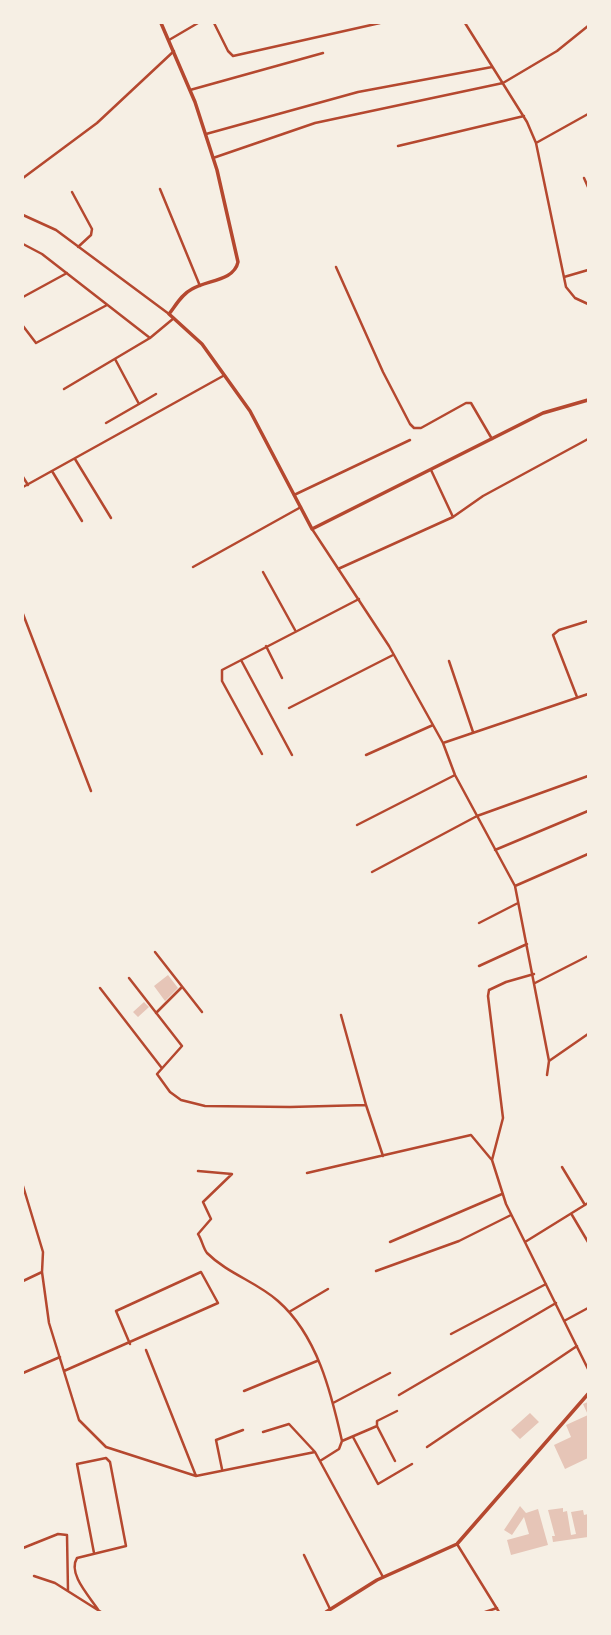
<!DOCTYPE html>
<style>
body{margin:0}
#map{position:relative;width:611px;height:1635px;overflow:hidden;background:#f6efe4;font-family:"Archivo Narrow",sans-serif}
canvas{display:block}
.frame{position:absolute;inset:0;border:24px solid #f6efe4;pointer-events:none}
</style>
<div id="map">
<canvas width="611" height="1635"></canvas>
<div class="frame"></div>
</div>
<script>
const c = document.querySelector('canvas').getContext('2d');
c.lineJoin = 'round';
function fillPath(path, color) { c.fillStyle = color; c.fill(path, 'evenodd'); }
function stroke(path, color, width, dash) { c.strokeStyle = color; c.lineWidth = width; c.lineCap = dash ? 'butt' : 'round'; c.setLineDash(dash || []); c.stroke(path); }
const building = new Path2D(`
 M168 975 178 988 165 1001 154 986Z
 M144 1002 149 1007 138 1017 133 1012Z
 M588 1402V1458L565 1469 554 1445 571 1437 566 1425 588 1415 583 1404Z
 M530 1413 539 1422 520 1439 511 1430Z
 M520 1506 526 1513 538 1509 548 1545 511 1555 507 1540 529 1534 524 1517 512 1535 504 1530Z
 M563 1508V1512L567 1511 571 1535 576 1534 571 1512 583 1510 584 1515 588 1514V1537L553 1542 552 1536H555L548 1510Z`);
const minor = new Path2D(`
 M214 23 228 51 233 56 380 23
 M465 23 527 122 536 143 566 287 575 298 588 304
 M169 40 198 23
 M190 90 323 53
 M206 134 358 92 492 67
 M536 143 588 114
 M398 146 524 116
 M213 158 315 123 503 83 557 51 588 26
 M23 178 97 123 174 51
 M584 178 588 187
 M160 189 200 286
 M72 192 92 229 91 235 78 247
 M23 215 56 230 169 314
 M23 244 42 254 150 338
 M336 267 383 372 410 424 414 428H421L466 403H471L492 439
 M564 277 588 270
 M23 297 67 273
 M23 326 36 343 107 305
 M64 389 150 338 174 318
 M139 404 156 394
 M106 423 139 404 115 359
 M75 459 111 518
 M431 470 453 517
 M52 471 82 521
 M23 477 28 485
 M23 487 223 376
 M294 495 410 440
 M312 529 389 646 443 743 455 775 515 886 549 1061 547 1075
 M193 567 301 507
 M338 569 453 517 483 496 588 439
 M263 572 295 630
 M23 614 91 791
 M266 646 282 678
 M241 660 292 755
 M449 661 473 732
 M577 697 553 635 559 630 588 621
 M289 708 393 655
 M443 743 588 694
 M262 754 222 681V670L359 599
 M366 755 433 725
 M357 825 455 775
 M495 850 588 811
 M372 872 477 816 588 776
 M515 886 588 854
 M479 923 518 903
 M155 952 202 1012
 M479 966 527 944
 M534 974 506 982 489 990 488 996 503 1118 492 1160 506 1204 588 1369
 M129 978 182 1046 157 1074 170 1092 181 1100 205 1106 290 1107 366 1105 383 1156
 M535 983 588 956
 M100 988 161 1067
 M156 1013 182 987
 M341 1015 366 1105
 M549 1061 588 1034
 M562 1167 585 1205
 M198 1171 232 1174 203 1202 211 1219 198 1234C202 1240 203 1248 207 1253 228 1274 257 1282 278 1301 317 1335 331 1392 342 1441L339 1449 320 1461
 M307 1173 471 1135 491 1159
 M23 1186 43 1252 42 1272 49 1323 79 1420 106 1447 196 1476 315 1452 383 1577
 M572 1215 588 1242
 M390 1242 502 1194
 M525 1242 588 1203
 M376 1271 459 1241 511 1215
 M23 1281 42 1272
 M289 1312 328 1289
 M564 1321 588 1308
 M451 1334 546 1284
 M146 1350 196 1476
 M64 1371 218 1303 201 1272 116 1311 130 1344
 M23 1373 60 1357
 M244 1391 317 1361
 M399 1395 556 1303
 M333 1403 390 1373
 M377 1426V1421L397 1411
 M263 1432 289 1424 315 1452
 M353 1437 378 1484 412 1464
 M342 1441 377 1426 395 1461
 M427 1447 577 1346
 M222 1469 216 1440 243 1430
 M457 1544 499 1612
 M23 1548 58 1534 67 1535 68 1591
 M94 1553 77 1464 106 1458 110 1462 126 1546 77 1558C67 1574 91 1598 99 1611
 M304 1555 330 1609
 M34 1576 55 1583 101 1612
 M485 1612 497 1608`);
const tertiary = new Path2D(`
 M161 23 195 102 217 170 238 262C234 281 207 280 192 289 182 294 176 305 169 314L202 344 250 411 312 529 543 413 588 400
 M326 1612 377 1580 457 1544 588 1394`);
fillPath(building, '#e6c5b7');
stroke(minor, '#b5482f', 2.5);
stroke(tertiary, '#b5482f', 3.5);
</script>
